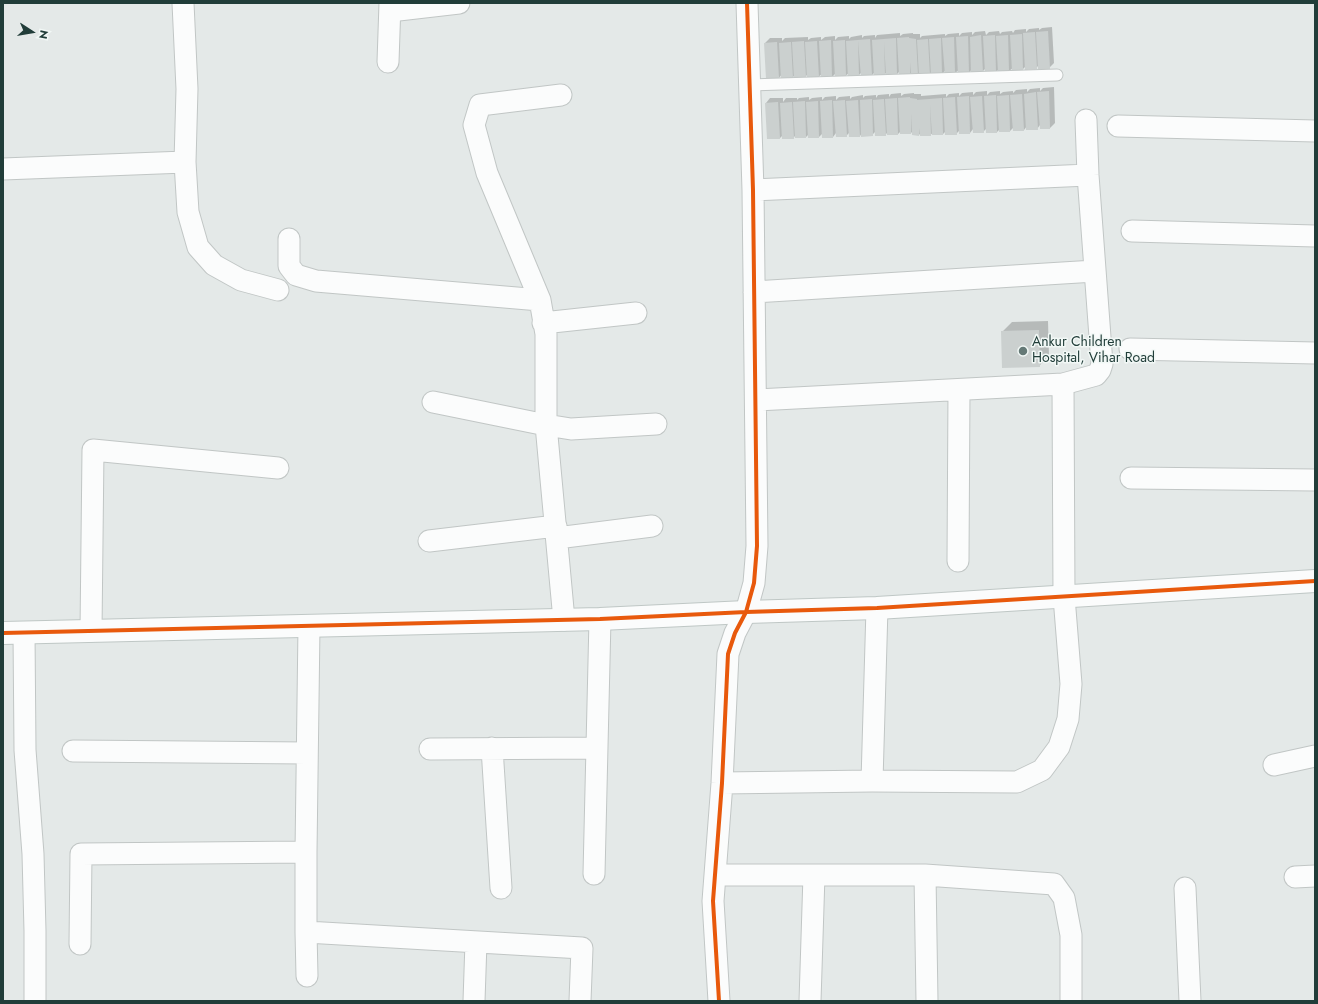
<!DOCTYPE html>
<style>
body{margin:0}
#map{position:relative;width:1318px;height:1004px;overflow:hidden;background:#e4e9e8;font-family:Jost,sans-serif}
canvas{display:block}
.frame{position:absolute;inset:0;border:4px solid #213d39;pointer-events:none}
.north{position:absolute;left:12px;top:12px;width:40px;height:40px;-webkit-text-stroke:3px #f2f8f6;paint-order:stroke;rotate:102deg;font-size:11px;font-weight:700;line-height:16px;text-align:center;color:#213d39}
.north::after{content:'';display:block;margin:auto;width:14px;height:18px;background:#213d39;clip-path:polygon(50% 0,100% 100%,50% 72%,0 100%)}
</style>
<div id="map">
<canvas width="1318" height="1004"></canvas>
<div class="frame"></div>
<div class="north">N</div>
</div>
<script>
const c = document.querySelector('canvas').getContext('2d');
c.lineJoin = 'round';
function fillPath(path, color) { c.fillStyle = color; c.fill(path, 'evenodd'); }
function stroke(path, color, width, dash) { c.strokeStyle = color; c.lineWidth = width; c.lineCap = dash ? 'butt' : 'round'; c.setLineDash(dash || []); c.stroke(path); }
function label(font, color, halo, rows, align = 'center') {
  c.font = font + ' Jost,sans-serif'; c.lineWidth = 3; c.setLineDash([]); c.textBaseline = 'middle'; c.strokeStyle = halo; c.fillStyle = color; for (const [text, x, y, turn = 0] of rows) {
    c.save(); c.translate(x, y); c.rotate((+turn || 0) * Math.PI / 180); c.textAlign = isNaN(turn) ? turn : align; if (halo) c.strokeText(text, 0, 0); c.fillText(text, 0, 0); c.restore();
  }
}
const shadow = new Path2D(`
 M1052 27 1054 63 1049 68 1039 65 1036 68 1026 66 1022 70 1013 68 1009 71 999 69 996 72 986 68 982 72 972 69 969 73 959 70 955 73 945 71 942 74 929 75 900 73V71L897 74H887V72L884 75 875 72 872 75 861 73 858 76 849 73 845 76 836 73 832 77 822 74 818 77 808 74 805 77 795 75 792 78 782 74 779 78 765 43 770 38H782V41L785 38 808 37V40L811 38 821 37V40L825 37 835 36V40L838 37 849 36V39L851 37 862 35V38L864 36 875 35V38L877 35 900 33V36L903 34 913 33V34H920V38L922 36 945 34V36L948 34 959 33V36L962 33 972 32V35L975 32 985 31 986 35 989 32 999 31 1000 34 1002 32 1012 31 1013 33 1015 30 1026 29V32L1029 29 1039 28V30L1042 28Z
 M1054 87 1055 123 1050 128H1041L1040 125 1037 129 1027 126 1024 130 1013 128 1010 131 1000 129 997 132H987V128L983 132 973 129 970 133 960 130 956 134 946 131 943 134 933 133 930 135 913 134V131L911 133 901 131 898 134 888 132 885 135 875 132 872 135 862 133 860 136 849 133 846 136 836 133 833 137 823 133 819 137 809 134 806 137 796 135 793 138 783 135 780 138H768L766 103 770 98H783V102L786 98H797V100L799 98 809 97V100L812 98 822 97V100L825 97 836 96V100L839 97 850 96V99L852 97 863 95V98L865 96 876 95V98L878 95 889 94V97L891 94 901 93V96L904 94 914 93V94H921V96L946 94V97L949 94 959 93V96L962 93 973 92V95L976 92 987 91V95L990 92 1000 91V94L1003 92 1013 91V93L1016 90 1027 89V92L1030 89 1040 88V91L1043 88Z
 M1048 321 1049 356 1039 366 1002 332 1012 322Z`);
const building = new Path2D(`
 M1048 31 1050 69H1038L1036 32Z
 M1035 32 1037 69 1025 70 1023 33Z
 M1022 34 1023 71H1012L1010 35Z
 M981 35 983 73H971L970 37Z
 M995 35 996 73H985L983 36Z
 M1008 35 1009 72H998L996 36Z
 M968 36 969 74H958L956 37Z
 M909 37V38L916 39 918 75H911L910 62V74H899L897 38Z
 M954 37 955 74 945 75 942 38Z
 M896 38 897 75H886L884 41 885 76H874L872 40Z
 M941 38 942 75H931L929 39Z
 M870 39 872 76 861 77 858 40Z
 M928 39 930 76H919L917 40Z
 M831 40 832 78H821L819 41Z
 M845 40 846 77H835L833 41Z
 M858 40 859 77H848L846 41Z
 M804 41 806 78H794L792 42Z
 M817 41 819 78H807L805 42Z
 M777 42 779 79H766L764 43Z
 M791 42 793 79H781L779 43Z
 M1049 91 1050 129H1040L1037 92Z
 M1036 92 1038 130H1026L1024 94Z
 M1022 94 1024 131H1013L1010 95Z
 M996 95 997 133H986L984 96Z
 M1009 95 1010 132H999L997 96Z
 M969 96 970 134H959L957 97Z
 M982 96 984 133H973L970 97Z
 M910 97V98L917 99V100L942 98 943 135H932L930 104 931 136H920L919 128V136L912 135 911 113V134H900L898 98Z
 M955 97 957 135H945L943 98Z
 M897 98 898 135H887L885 99Z
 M872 99 873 136 861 137 860 100Z
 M884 99 886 136H875L873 100Z
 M832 100 833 138H822L820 101Z
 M845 100 847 137H836L833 101Z
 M858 100 860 137H849L846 101Z
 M805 101 806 138H795L793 102Z
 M818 101 819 138H808L806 102Z
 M778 102 780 139H767L765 103Z
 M792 102 794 139H782L780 103Z
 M1039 330 1040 367 1002 368 1001 331Z`);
const lane = new Path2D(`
 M750 85 1057 75`);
const street = new Path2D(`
 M183 3 187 89 185 162 188 212 198 247 214 265 241 280 278 290
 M390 11 459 3
 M388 62 390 3
 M561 95 480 105 474 125 487 173 540 300 546 334V425L564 620
 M1118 126 1315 131
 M3 169 185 162
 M753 190 1088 175
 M1132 231 1315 236
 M289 239V266L296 275 316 281 540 300
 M754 292 1095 271
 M543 323 636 313
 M1130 349 1315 353
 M757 400 1063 384 1096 375 1100 370 1102 364 1088 175 1086 120
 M433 402 546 425 571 429 656 424
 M1131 478 1315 480
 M557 538 652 526
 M429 541 556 526
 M958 561 959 390
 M91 631 93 450 278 468
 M24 633 25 750 33 854 35 931V1001
 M492 748 501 888
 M430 749 597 748
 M73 751 307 753
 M1274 765 1315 756
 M872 781 877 608
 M722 783 872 781 1017 782 1042 770 1059 747 1068 719 1071 684 1064 597 1063 384
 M306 852V932L582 948 580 1001
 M594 874 600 619
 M716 875H925L927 1001
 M925 875 1054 884 1064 898 1071 935V1001
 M1295 877 1315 876
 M1185 888 1190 1001
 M306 932 307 976
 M80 944 81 854 306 852 309 626
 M474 1001 476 942
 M719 1001 713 901 722 783 728 654 735 633 746 612 754 583 757 546 753 190 747 3
 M810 1001 814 875`);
const secondary = new Path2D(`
 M3 633 600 619 746 612 877 608 1315 581`);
const cycleway = new Path2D(`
 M3 633 600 619 746 612 877 608 1315 581
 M719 1001 713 901 722 783 728 654 735 633 746 612 754 583 757 546 753 190 747 3`);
const markers = [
 [1023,351,5,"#657976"]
];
const poiNames = [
 ["Ankur Children",1032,343],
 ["Hospital, Vihar Road",1032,359]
];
fillPath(shadow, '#0003');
fillPath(building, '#cbd0cf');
stroke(lane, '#c1c6c5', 13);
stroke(street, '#c1c6c5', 23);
stroke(secondary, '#bfc7c5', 24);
stroke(lane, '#fbfcfc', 11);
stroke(street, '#fbfcfc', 21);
stroke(secondary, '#fbfcfc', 22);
stroke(cycleway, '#e8590c', 4);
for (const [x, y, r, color] of markers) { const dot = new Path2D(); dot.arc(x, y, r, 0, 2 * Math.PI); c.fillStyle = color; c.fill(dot); stroke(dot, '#f2f8f6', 1.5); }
label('14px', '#213d39', '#f2f8f6', poiNames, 'left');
</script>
